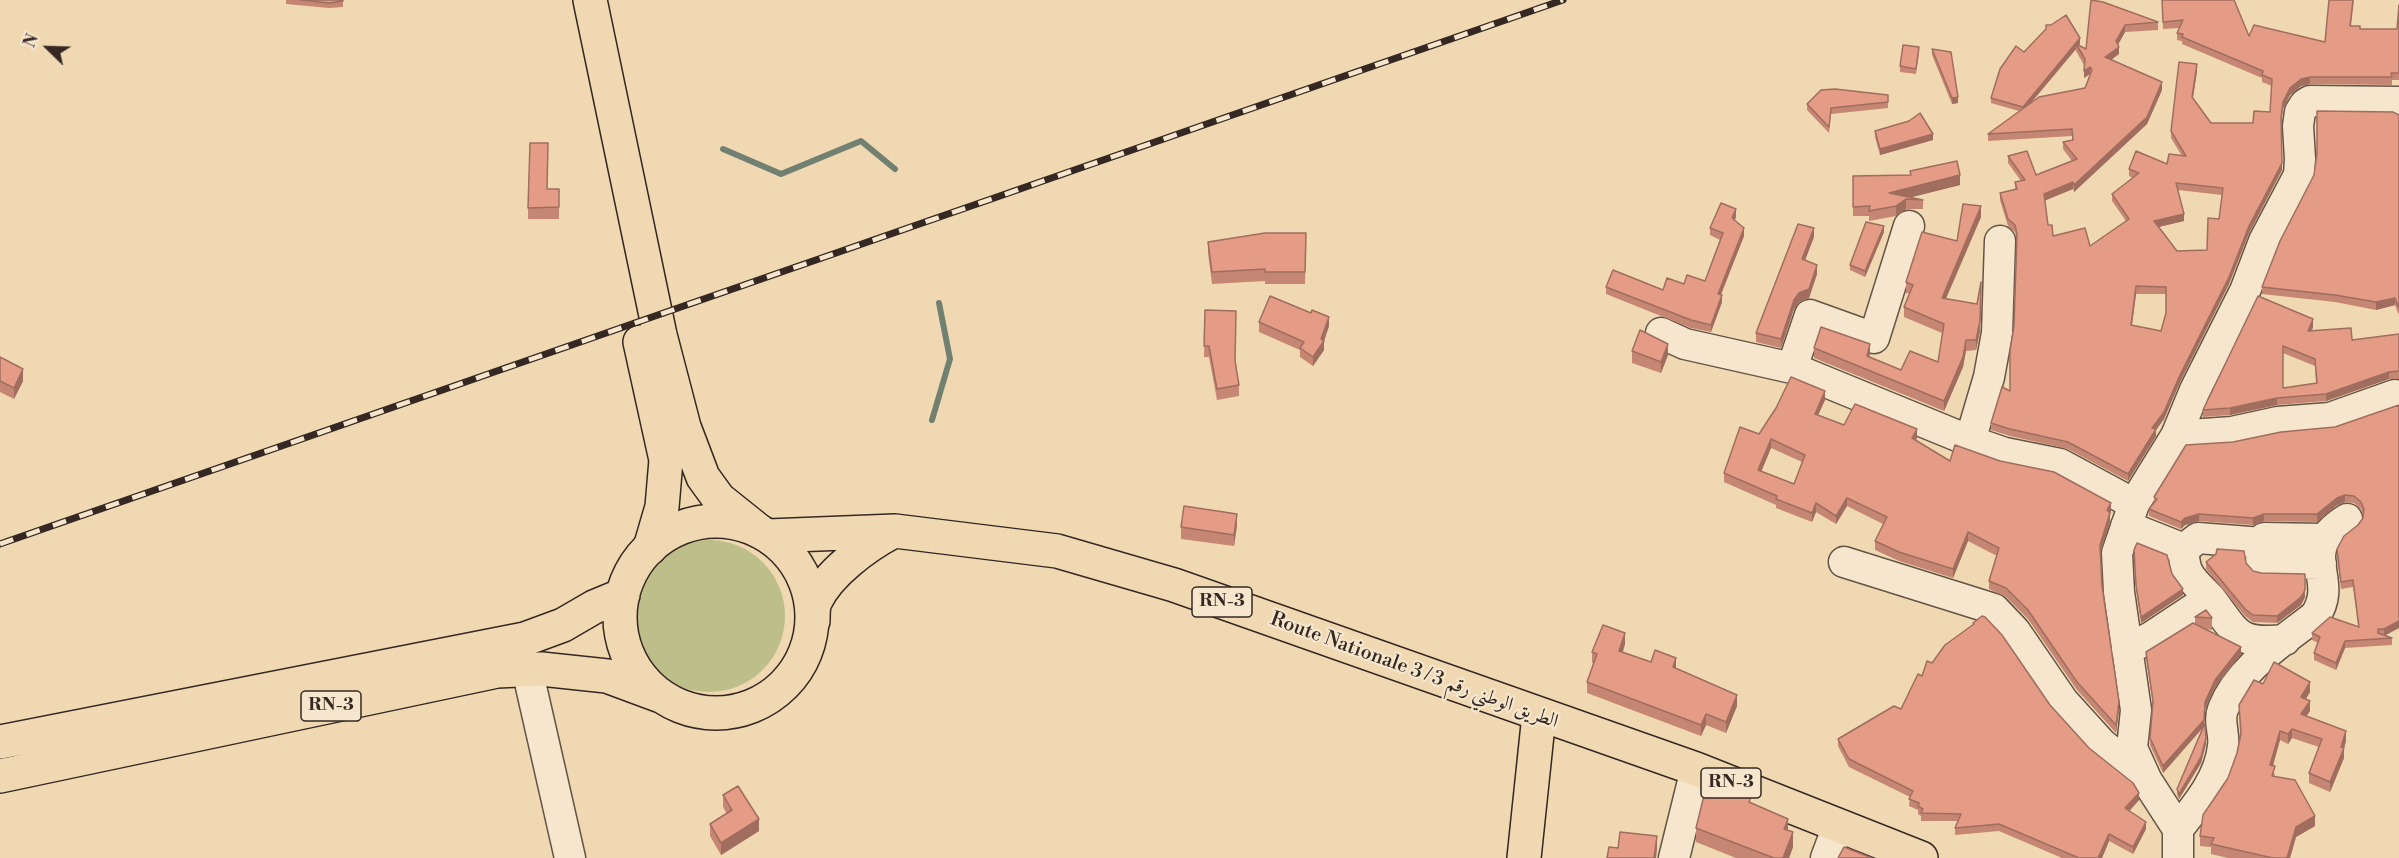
<!DOCTYPE html>
<meta charset="utf-8">
<style>
body{margin:0}
#map{position:relative;width:2399px;height:858px;overflow:hidden;background:#f0d8b2;font-family:"Libre Bodoni",serif}
canvas{display:block}
.north{position:absolute;left:18px;top:18px;width:60px;height:60px;-webkit-text-stroke:4px #f5e6cd;paint-order:stroke;rotate:293deg;font-size:16px;font-weight:700;line-height:24px;text-align:center;color:#352822}
.north::after{content:'';display:block;margin:auto;width:21px;height:27px;background:#352822;clip-path:polygon(50% 0,100% 100%,50% 72%,0 100%)}
</style>
<div id="map">
<canvas width="2399" height="858"></canvas>
<div class="north">N</div>
</div>
<script>
const c = document.querySelector('canvas').getContext('2d');
c.lineJoin = 'round';
function fillPath(path, color) { c.fillStyle = color; c.fill(path, 'evenodd'); }
function stroke(path, color, width, dash) { c.strokeStyle = color; c.lineWidth = width; c.lineCap = dash ? 'butt' : 'round'; c.setLineDash(dash || []); c.stroke(path); }
function label(font, color, halo, rows, align = 'center') {
  c.font = font + ' "Libre Bodoni",Amiri,serif'; c.lineWidth = 4.5; c.setLineDash([]); c.textBaseline = 'middle'; c.strokeStyle = halo; c.fillStyle = color; for (const [text, x, y, turn = 0] of rows) {
    c.save(); c.translate(x, y); c.rotate((+turn || 0) * Math.PI / 180); c.textAlign = isNaN(turn) ? turn : align; if (halo) c.strokeText(text, 0, 0); c.fillText(text, 0, 0); c.restore();
  }
}
const green = new Path2D(`
 M633 616a76 76 0 1 1 152 0a76 76 0 1 1-152 0Z`);
const stream = new Path2D(`
 M723 149 781 174 861 141 895 169
 M932 420 950 359 939 303`);
const minor = new Path2D(`
 M1661 333 1685 344 1792 368 1970 441 2005 453 2060 464 2134 504
 M1792 368 1810 315 1874 338 1909 226
 M2176 436 2232 432 2278 422 2330 418 2395 395
 M1970 441 1989 377 1997 333 2000 241
 M2126 526 2184 549C2183 575 2193 580 2210 598
 M2262 543 2261 563 2321 564
 M2184 549 2198 538 2262 543 2264 538 2323 539
 M1844 562 1994 609 2015 631 2063 701 2102 744 2143 777
 M2127 650 2151 637 2210 598C2237 633 2236 645 2285 640
 M527 669 570 858
 M2178 829C2197 805 2220 778 2223 746 2225 734 2218 721 2223 709 2239 668 2282 642 2315 616 2341 578 2293 553 2347 519
 M1674 858 1696 769
 M1826 858 1838 826
 M2178 858V829L2147 781 2132 748 2136 710 2119 592 2117 553 2134 504 2176 436 2195 390 2245 291 2264 241 2299 175 2300 159 2298 126 2300 112 2305 104 2310 101 2399 102`);
const major = new Path2D(`
 M590 0 660 335 684 427 703 477 719 499 759 531
 M640 342 666 460 662 507 650 548
 M1524 858 1539 715`);
const highway = new Path2D(`
 M620 617a96 96 0 1 1 192 0a96 96 0 1 1-192 0Z
 M768 536 895 531 1057 551 1174 585 1696 769 1921 858
 M813 621C813 615 813 607 815 602 828 573 866 546 892 532
 M0 742 525 639 563 625 594 607 623 595
 M0 776 497 671 541 669 607 676 661 696`);
const rail = new Path2D(`
 M0 544 1563 0`);
const wall = new Path2D(`
 M286 0H343V7L329 8 286 4Z
 M2091 0 2158 22V30L2125 32 2118 45 2119 54 2111 60 2162 90 2147 124 2074 192 2073 189 2045 200 2048 225 2053 236 2090 246 2126 221 2112 201V194L2133 178 2129 176V169L2167 164 2182 156 2171 138V131L2197 71 2193 98 2211 123H2253L2270 112 2272 86 2262 82V78L2182 44V41L2177 40V33L2179 28 2163 29 2162 0 2249 36 2325 42 2354 0 2351 26 2360 29H2397L2399 5V80H2392V85L2310 84 2301 86 2290 95 2283 109 2281 123 2282 170 2249 233 2229 284 2180 382 2164 419 2156 430V436L2128 481 2068 449 2010 436 1991 430V423L2010 391 2014 326 2017 240 2015 232 2008 226 2000 200V193L2015 189V182L2021 181 2008 163V156L2036 175 2072 161 2063 149V142L2072 140V136L1988 141V134L2019 111 1991 103V98L2024 52 2080 44 2078 45 2086 49ZM2076 49V51L2084 65V78L2090 74 2091 75 2085 88 2031 103ZM2178 190 2222 195 2219 219 2207 250 2177 251 2159 227 2184 221ZM2136 294H2166V313L2161 331 2132 325Z
 M1932 49 1958 103 1952 104 1932 55Z
 M1919 53 1916 74 1900 72V66Z
 M1888 95V108L1831 114 1829 133 1807 110V104Z
 M2399 115V314L2398 313 2395 305 2376 310 2335 302 2262 294V287Z
 M1875 131 1933 140 1880 155 1875 137Z
 M1910 171 1960 185 1910 197 1923 200V209H1906L1896 216 1869 221V216H1853V176L1910 175Z
 M547 189H559V219H528V208Z
 M1736 217 1735 220 1744 236 1721 295 1722 302 1711 332 1691 328 1606 294V287L1663 290 1684 284 1705 281 1720 240 1710 235V228Z
 M1981 217 1946 298 1980 331 1976 350 1966 351 1963 367 1944 411 1814 358V348L1870 354 1869 357 1901 370 1938 362 1942 333 1904 317V307L1910 294 1906 293V282L1957 241Z
 M1884 232 1865 277 1850 270V265Z
 M1306 233 1305 284H1265V281L1212 284 1208 253V242Z
 M1814 237 1805 260 1817 274 1809 298 1799 302 1794 309 1781 348 1756 342V333Z
 M2258 296 2313 327 2312 331 2352 340 2399 334V379H2389L2326 401 2277 405 2230 415 2203 417V410ZM2283 353 2315 366 2316 383 2283 388Z
 M1205 310 1236 363 1239 385V396L1217 400 1209 357H1204Z
 M1259 322 1329 326 1324 341V350L1313 366 1300 357V350L1259 332Z
 M1632 351 1668 355 1661 373 1632 363Z
 M0 357 23 381 14 399 0 392Z
 M1825 400 1818 415 1844 425 1917 438 1915 440 1950 461 2111 511 2110 514V522L2100 553 2102 586 2119 710 2116 733 2077 690 2028 619 2006 597 1989 589V581L1997 556 1968 541 1953 578 1899 561 1875 550V541L1883 524 1847 506 1836 524 1816 512 1812 522 1776 508V505L1724 482V473L1759 434ZM1771 448 1802 462 1794 484 1761 472Z
 M2399 405V628L2385 635 2392 638V645L2345 648 2336 670 2314 660V653L2318 643 2312 640V633L2358 626 2353 587 2341 589 2337 556V549L2363 518V515L2361 509 2354 503 2345 502 2337 505 2317 522 2264 521 2253 525 2199 521 2185 525 2181 529 2149 516V509L2154 503V497L2233 442 2335 427Z
 M1237 525 1234 546 1181 539V527Z
 M2134 550 2172 574 2183 595 2141 623 2136 590Z
 M2216 554 2246 563 2253 571 2305 597 2301 605 2277 623 2253 622 2245 616 2206 569V562Z
 M2195 617 2212 618V630L2206 629 2241 654 2215 687 2205 709 2204 724 2206 744 2201 763 2179 799 2177 795V789L2202 729 2163 773 2150 745 2153 705 2146 659V652L2195 624Z
 M1973 623 2089 748 2139 800 2129 811 2146 829 2133 854 2109 841 2102 858H2062L1999 831 1955 835V828L1958 821H1921V816L1918 814V810L1909 806 1910 797 1849 767 1838 746V739L1901 709 1922 676 1932 663 1973 625Z
 M1625 644 1623 652 1651 662 1676 669 1737 706 1726 733 1706 725 1701 736 1587 693V682L1594 663H1592V652Z
 M2263 684 2310 692 2306 699 2310 711 2306 716 2346 741 2344 748V758L2330 792 2309 783V773L2319 747 2292 738 2288 744 2280 740 2273 766 2275 777 2315 826 2296 837 2290 858H2228L2211 854V847L2200 846V836L2228 778 2237 753 2240 735 2239 705Z
 M723 795 759 831 721 855 710 836V824L727 814 723 807Z
 M1751 803 1788 830 1793 847 1789 858H1736L1696 842V828Z`);
const shadedWall = new Path2D(`
 M2125 25V32L2116 48V41Z
 M2080 38V44L2077 47 2076 44V49L2023 112V107Z
 M2119 47V54L2105 64V57Z
 M2197 64V71L2192 104V97Z
 M2090 67V74L2084 78V71Z
 M2310 77V84L2301 86 2290 95 2283 109 2281 124 2283 102 2290 88 2301 79Z
 M2162 82V90L2147 124 2074 192V185Z
 M1958 97V103L1952 104V98Z
 M1933 134V140L1880 155V149Z
 M2282 163V170L2249 233 2229 284 2180 382 2164 419 2156 430V436L2128 481V474L2152 428 2249 226Z
 M1960 175V185L1889 203V193Z
 M2073 182V189L2044 201V194Z
 M1906 199V209L1896 216V206Z
 M1981 206V217L1942 308V298Z
 M1736 209V217L1732 225V218Z
 M2184 214V221L2154 228V221Z
 M1884 226V232L1865 277V271Z
 M1744 228V236L1718 301V294Z
 M1814 228V237L1802 268V259Z
 M1817 265V274L1809 298 1799 302 1794 309 1781 348V339L1794 300Z
 M1981 282 1980 331 1976 350V340Z
 M2136 286V294L2131 332V325Z
 M1722 295V302L1711 332V325Z
 M2395 298V305L2376 310V302Z
 M1329 317V326L1324 341V350L1313 366V357Z
 M2313 319V327L2308 338V331Z
 M1966 340V351L1963 367 1944 411V401Z
 M1668 344V355L1661 373V362Z
 M1870 344V354L1867 366V356Z
 M23 369V381L14 399V388Z
 M2389 372V379L2326 401V394Z
 M1825 391V400L1815 422V414Z
 M2277 398V405L2230 415V408Z
 M1917 429V438L1912 447V438Z
 M1771 439V448L1758 479V470Z
 M2345 495V502L2337 505 2317 522V514L2337 498Z
 M1847 498V506L1836 524V516Z
 M1816 503V512L1812 522V513Z
 M2111 503V511L2110 514V522L2100 554V545L2107 510Z
 M1237 514V525L1234 546V535Z
 M2199 514V521L2185 525 2181 529V522L2185 518Z
 M2264 514V521L2253 525V518Z
 M1968 532V541L1953 578V569Z
 M2305 574V597L2301 605 2277 623V616Z
 M2183 589V595L2141 623V617Z
 M2399 621V628L2384 636V629Z
 M1625 633V644L1619 661V651Z
 M2345 641V648L2336 670V663Z
 M2241 647V654L2215 687 2205 709 2204 726 2163 773V766L2205 702 2215 680Z
 M1676 658V669L1673 667Z
 M2310 682V692L2301 707V697Z
 M1737 695V706L1726 733V722Z
 M2310 701V711L2301 724V714Z
 M2119 702V710L2116 733V725Z
 M1706 714V725L1701 736V725Z
 M2292 729V738L2288 744V734Z
 M2280 731V740L2270 775V765Z
 M2346 731V741L2344 748V758L2330 792V782Z
 M2206 738V744L2201 763 2179 799V794Z
 M2139 793V800L2125 816V808Z
 M2315 816V826L2296 837 2290 858H2287L2296 827Z
 M759 819V831L721 855V843Z
 M1788 819V833L1784 829Z
 M2146 822V829L2133 854V847Z
 M1793 832V847L1789 858H1783Z
 M2109 834V841L2102 858H2098Z
 M1657 836V850L1656 858H1654Z`);
const building = new Path2D(`
 M301 0H343V1L329 3Z
 M2091 0 2103 2 2158 22 2125 25 2116 41 2119 47 2105 57 2162 82 2147 117 2074 185 2073 182 2044 194 2048 225H2052L2053 236 2085 228 2090 246 2129 219 2112 194 2139 173 2129 169 2136 151 2167 164 2169 154 2186 156 2171 131 2179 62 2197 64 2192 97 2211 123H2253L2254 111 2270 112 2272 79 2262 75 2263 71 2182 37 2183 34 2177 33 2183 20 2163 22 2162 0H2234L2249 36 2254 25 2325 42 2329 0H2353L2350 26H2360V29H2397L2399 5V73H2391L2392 77H2310L2301 79 2290 88 2283 102 2281 117 2282 163 2249 226 2229 277 2180 375 2164 412 2152 428 2156 429 2128 474 2068 442 2010 429 1991 423 2002 387 2010 391V351L2014 326 2017 234 2015 225 2008 219 2000 193 2017 189 2015 182 2025 180 2008 156 2027 151 2036 175 2077 159 2063 142 2073 140 2072 129 1988 134 2039 97 2085 88 2092 70 2090 67 2084 71 2085 59 2076 44 2086 49ZM2176 183 2223 188 2219 219 2208 218 2207 250 2177 251 2154 221 2184 214ZM2136 286 2166 287V313L2161 331 2131 325Z
 M2066 15 2080 38 2023 107 1991 98 2000 69 2016 46 2024 52 2046 29V25H2051Z
 M1903 45 1919 47 1916 69 1900 66Z
 M1932 49 1951 52 1958 97 1952 98Z
 M1835 89 1888 95V102L1831 108 1829 127 1807 104 1821 90Z
 M2317 111 2393 112 2399 115V307L2398 306 2395 298 2376 302 2335 295 2262 287 2280 241 2314 175 2317 153Z
 M1920 113 1933 134 1880 149 1875 131 1909 121Z
 M530 143H548L547 189H559V207L528 208Z
 M1957 161 1960 175 1889 193 1923 200 1906 199 1896 206 1869 211 1870 206 1853 207V176L1911 175 1910 171Z
 M1721 203 1736 209 1732 218 1744 228 1718 294 1722 295 1711 325 1691 320 1606 287 1613 270 1663 290 1667 278 1684 284 1687 275 1705 281 1723 233 1710 228Z
 M1963 204 1981 206 1942 298 1977 304 1981 282 1980 321 1976 340H1966L1963 357 1944 401 1814 348 1821 327 1870 344 1867 356 1901 370 1910 351 1938 362 1944 324 1904 307 1913 285 1906 282 1922 232 1957 241Z
 M1866 222 1884 226 1865 271 1850 265Z
 M1798 224 1814 228 1802 259 1817 265 1809 289 1799 293 1794 300 1781 339 1756 333Z
 M1265 233H1306L1305 272H1265V269L1212 272 1208 242Z
 M1270 296 1311 313 1312 310 1329 317 1321 339 1324 341 1313 357 1300 348 1304 342 1259 322Z
 M2258 296 2313 319 2308 331 2351 328 2352 340 2399 334V371L2389 372 2326 394 2277 398 2230 408 2203 410ZM2283 346 2315 359 2317 383 2283 388Z
 M1205 310 1236 311 1235 361 1239 385 1217 389 1209 346H1204Z
 M1640 330 1668 344 1661 362 1632 351Z
 M0 357 23 369 14 388 0 381Z
 M1791 377 1825 391 1815 414 1844 425 1855 404 1917 429 1912 438 1950 461 1955 445 2000 461 2054 472 2111 503 2107 510 2110 513 2100 545 2102 586 2119 702 2116 725 2077 682 2028 610 2006 588 1989 581 1999 548 1968 532 1953 569 1899 552 1875 541 1887 517 1847 498 1836 516 1816 503 1812 513 1776 499 1777 496 1724 473 1740 427 1759 434 1776 408ZM1771 439 1805 455 1794 484 1758 470Z
 M2399 405V621L2384 629H2378V633L2392 638 2345 641 2336 663 2314 653 2320 637 2312 633 2330 617 2359 627 2353 580 2341 582 2337 549 2344 536 2358 525 2363 518 2364 509 2361 502 2354 496 2345 495 2337 498 2317 514H2264L2253 518 2199 514 2185 518 2181 522 2149 509 2157 499 2154 497 2186 445 2233 442 2281 432 2335 427Z
 M1184 506 1237 514 1234 535 1181 527Z
 M2137 543 2167 555 2172 574 2183 589 2141 617 2136 585 2134 550Z
 M2217 549 2244 551 2246 563 2253 571 2261 573 2305 574V590L2301 597 2277 616 2253 615 2245 609 2206 562 2216 554Z
 M2206 610 2212 618 2195 617Z
 M1982 616 1985 617 2002 635 2050 705 2089 748 2133 783 2139 793 2125 808 2146 822 2133 847 2109 834 2098 858H2079L1999 824 1955 828 1961 814 1921 813 1923 809 1918 806 1919 803 1909 799 1913 791 1849 759 1838 739 1894 706 1901 709 1918 674 1922 676 1927 661 1932 663 1945 645 1974 624 1973 623Z
 M2193 623 2241 647 2215 680 2205 702 2204 720 2163 766 2150 738 2153 701 2146 652Z
 M1603 625 1625 633 1619 651 1651 662 1655 650 1676 658 1673 667 1737 695 1726 722 1706 714 1701 725 1587 682 1597 654 1592 652Z
 M2274 662 2310 682 2301 697 2310 701 2301 714 2346 731 2341 747 2344 748 2330 782 2309 773 2322 739 2292 729 2288 734 2280 731 2270 765 2275 766 2272 776 2295 780 2315 816 2296 827 2287 858H2273L2211 844 2214 838 2200 836 2203 815 2228 778 2237 753 2241 733 2239 705 2254 680 2263 684Z
 M2205 723 2206 738 2201 757 2179 794 2177 789Z
 M1708 779 1751 797 1749 802 1788 819 1784 829 1793 832 1783 858H1774L1696 828Z
 M738 786 759 819 721 843 710 824 732 810 723 795Z
 M1620 832 1657 836 1654 858H1607L1609 847 1618 848Z
 M1844 847 1872 858H1838Z`);
const shields = [
 [1222,602,60],
 [331,706,60],
 [1731,783,60]
];
const shieldNames = [
 ["RN-3",1222,602],
 ["RN-3",331,706],
 ["RN-3",1731,783]
];
const streetNames = [
 ["Route Nationale 3 / الطريق الوطني رقم 3",1414,671,20]
];
fillPath(green, '#bdbe89');
stroke(stream, '#728072', 6);
stroke(minor, '#645446', 33);
stroke(major, '#352822', 36);
stroke(highway, '#352822', 36);
stroke(minor, '#f5e6cd', 30);
stroke(major, '#f0d8b2', 33);
stroke(highway, '#f0d8b2', 33);
stroke(rail, '#352822', 7);
stroke(rail, '#f5e6cd', 4.5, [14]);
fillPath(wall, '#c58673');
fillPath(shadedWall, '#a06d5e');
fillPath(building, '#e59c86');
stroke(building, '#a06d5e', 1.5);
for (const [x, y, w] of shields) { const box = new Path2D(); box.roundRect(x - w / 2, y - 15, w, 30, 4.5); c.fillStyle = '#f5e6cd'; c.fill(box); stroke(box, '#352822', 1.5); }
label('bold 18px', '#352822', null, shieldNames);
label('20px', '#352822', '#f5e6cd', streetNames);
</script>
